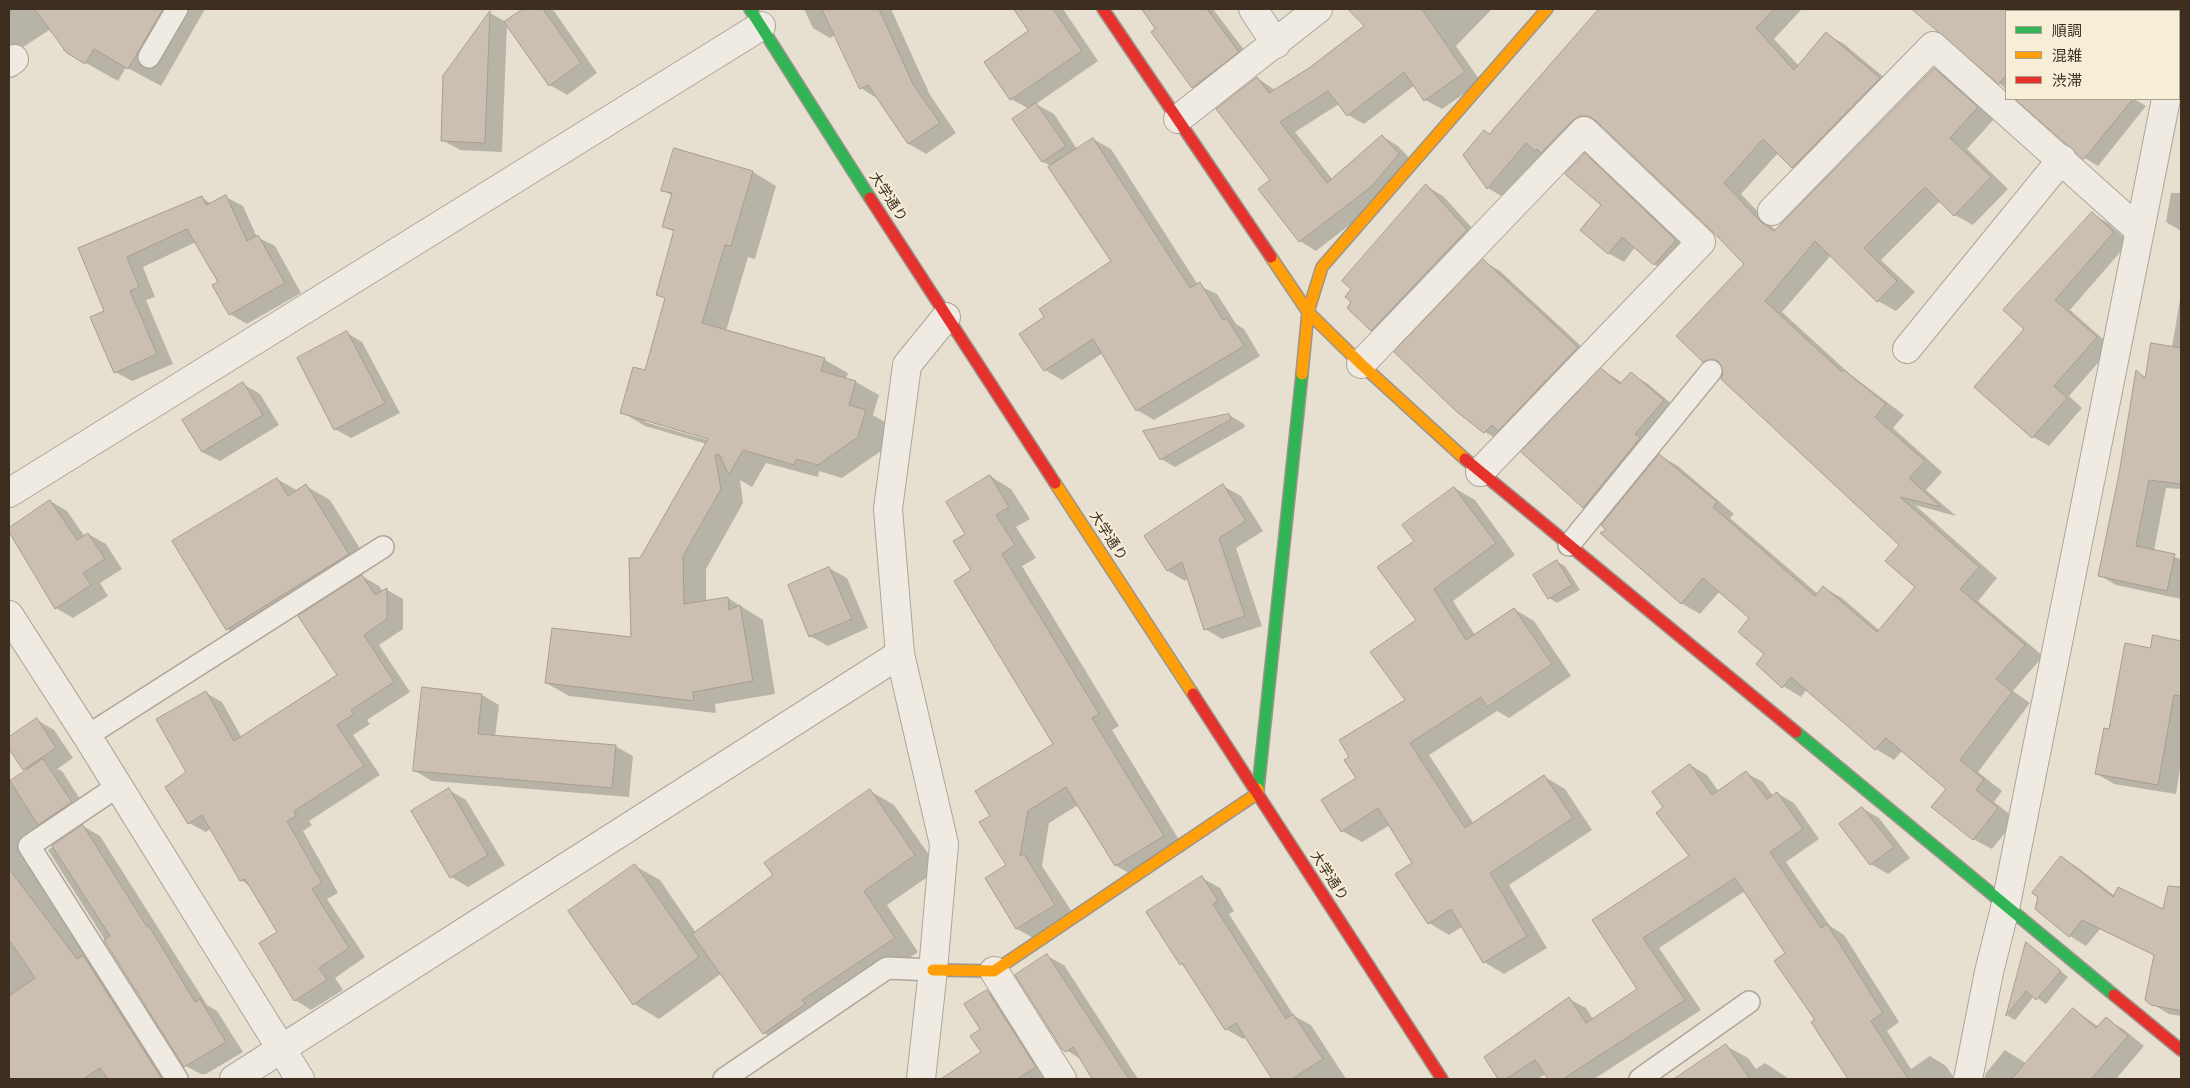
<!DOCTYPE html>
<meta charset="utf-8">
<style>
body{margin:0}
#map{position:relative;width:2190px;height:1088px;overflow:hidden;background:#e7e0d1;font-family:"IBM Plex Serif","Noto Sans JP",serif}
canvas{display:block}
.frame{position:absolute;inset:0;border:10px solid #3d2e20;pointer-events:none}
.legend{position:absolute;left:2005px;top:10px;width:175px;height:90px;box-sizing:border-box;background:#f7eed8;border:1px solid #ada18e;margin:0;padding:6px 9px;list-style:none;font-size:15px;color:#3d2e20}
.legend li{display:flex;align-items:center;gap:10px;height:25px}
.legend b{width:25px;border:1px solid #ada18e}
</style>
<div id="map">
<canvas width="2190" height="1088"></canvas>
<div class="frame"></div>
<ul class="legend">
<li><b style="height:6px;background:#30b455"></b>順調</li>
<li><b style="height:6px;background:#ff9f0a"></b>混雑</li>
<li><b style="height:6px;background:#e5322d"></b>渋滞</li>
</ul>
</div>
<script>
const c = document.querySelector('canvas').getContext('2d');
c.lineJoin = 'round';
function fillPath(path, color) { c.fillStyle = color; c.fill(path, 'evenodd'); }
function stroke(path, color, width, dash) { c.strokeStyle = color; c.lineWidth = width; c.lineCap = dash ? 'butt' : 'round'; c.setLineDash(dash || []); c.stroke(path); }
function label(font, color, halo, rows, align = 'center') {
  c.font = font + ' "IBM Plex Serif","Noto Sans JP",serif'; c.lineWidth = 4; c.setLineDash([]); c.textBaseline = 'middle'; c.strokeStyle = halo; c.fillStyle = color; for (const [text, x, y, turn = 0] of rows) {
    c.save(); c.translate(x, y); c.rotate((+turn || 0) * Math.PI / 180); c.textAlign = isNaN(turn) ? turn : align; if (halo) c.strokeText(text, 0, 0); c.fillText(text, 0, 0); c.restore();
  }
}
const shadow = new Path2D(`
 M9 9H82L9 56Z
 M86 9H205L161 86 126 67 118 81 63 50Z
 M525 9H550L554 11 597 73 567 95 550 85 507 24 502 152 460 150 442 140 444 76 490 13 506 22Z
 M804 9H891L930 95 956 133 926 154 909 144 878 99 861 88 836 35 830 38 813 28Z
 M1016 9H1063L1098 61 1036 104 1054 114 1077 149 1093 139 1111 149 1198 285 1217 294 1236 324 1244 329 1260 356 1154 420 1137 410 1103 353 1062 380 1045 370 1046 318 1113 262 1051 166 1043 162 1014 119 1029 109 1011 99 1030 31Z
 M1144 9H1213L1251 59 1206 94 1193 87Z
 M1364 9H1492L1456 46 1481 82 1442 109 1425 100 1415 85 1364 124 1348 115 1339 104 1295 132 1333 180 1382 136 1398 146 1415 164 1388 195 1316 251 1300 241 1260 189 1272 180 1257 78 1275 90 1310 69 1366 26 1356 16Z
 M1600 9H1802L1774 39 1799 66 1826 34 1844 44 1898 89 1811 178 1793 167 1778 153 1741 194 1776 231 1934 69 1952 80 1995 118 1967 149 2008 189 1973 225 1955 215 1940 201 1881 260 1915 292 1896 311 1878 301 1831 255 1782 312 1851 375 1904 415 1893 428 1942 472 1926 490 1956 516 1915 505 1997 578 1978 601 2043 656 2013 691 2030 703 1978 772 2002 791 1994 802 2016 819 1992 849 1973 839 1947 788 1902 751 1894 760 1876 749 1807 689 1801 697 1783 686 1751 618 1720 591 1700 614 1681 603 1608 530 1660 456 1678 466 1734 514 1730 518 1818 594 1824 588 1842 598 1880 631 1917 587 1901 545 1726 371 1722 372 1704 361 1745 264 1713 230 1603 126 1592 130 1506 199 1488 188 1465 155 1490 135Z
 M1916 9H2000L2006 15V89Z
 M2018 99H2134L2146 106 2098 166 2085 158Z
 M1585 155 1600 163 1690 249 1670 273 1654 264 1635 247 1624 262 1608 253 1603 205Z
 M753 172 776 186 755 259 748 257 726 331 825 360 848 373 846 379 856 382 879 395 873 415 888 424 881 451 842 478 819 471 818 477 766 463 752 487 740 480 743 503 706 569V602L728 598 763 620 775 694 715 704 716 713 569 696 546 683 633 638 640 559 707 444 645 426 622 412 645 372 666 299 657 294 674 232 664 226 673 196 663 190ZM645 419 715 440 714 442 645 422Z
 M1426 186 1443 196 1484 241 1389 340 1372 330Z
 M2171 193H2181V231L2166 222Z
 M226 197 243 206 257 237 275 246 301 293 247 324 230 314 220 282 196 242 143 267 155 297 146 300 173 364 132 381 115 372 105 311 79 248 202 198 212 204Z
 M2092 214 2108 223 2129 242 2070 310 2112 347 2069 396 2082 408 2049 446 2033 437 2026 329 2004 310Z
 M1483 261 1500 271 1594 358 1502 442 1485 432 1471 420Z
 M2181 293V489L2166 488 2154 551 2181 559V599L2116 585 2099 575 2120 474 2137 372 2147 378 2172 347Z
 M347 333 362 342 400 413 351 438 335 429 298 359Z
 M1602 370 1623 383 1631 374 1648 384 1680 411 1601 517 1584 507Z
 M243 384 260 394 279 425 220 461 202 452Z
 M1229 415 1244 424 1245 427 1175 467 1161 459Z
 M990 476 1011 489 1030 519 1016 527 1036 558 1022 566 1119 726 1112 730 1184 848 1137 878 1115 865 1078 805 1049 823 1042 866 1076 918 1039 941 1017 929 987 878 1007 865 992 816 1054 744 972 571 967 534Z
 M277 479 298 491 306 486 330 500 372 568 360 575 379 586 383 592 387 590 403 599V629L379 645 410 692 367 720 370 724 353 735 380 775 309 821 312 825 303 831 338 893 327 899 365 957 335 978 343 990 311 1010 295 1000 279 933 250 886 241 880 210 829 206 832 189 823 188 773 206 693 222 702 242 738 339 675 356 577 251 643 227 629Z
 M1223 486 1241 496 1263 531 1236 548 1262 626 1222 639 1205 629 1188 578 1185 581 1168 571Z
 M1454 488 1475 500 1515 555 1453 601 1475 635 1514 609 1534 621 1571 676 1509 718 1497 711 1429 755 1474 824 1545 777 1565 789 1592 830 1509 885 1547 948 1504 974 1484 962 1463 926 1449 935 1429 923 1397 874 1414 863 1390 825 1362 842 1342 831 1357 778 1407 701 1418 621 1415 541Z
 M50 501 67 511 85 537 88 534 106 544 122 569 100 583 108 596 73 618 56 608 9 530Z
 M1557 562 1565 566 1580 590 1557 603 1549 598 1535 575Z
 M829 568 847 578 868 628 828 646 810 636Z
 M2154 637 2181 642V762L2176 794 2114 784 2097 774 2110 730 2151 650Z
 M482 695 499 705 495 737 615 746 633 756 629 797 432 781 415 771Z
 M37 720 54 730 73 758 57 769 62 771 89 813 40 846 173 1079H9V783L27 771 9 747V738Z
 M1690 765 1707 775 1719 792 1746 773 1763 782 1773 796 1777 793 1794 803 1819 839 1786 862 1830 926 1844 935 1899 1022 1887 1031 1911 1069 1930 1056 1946 1066 1955 1079H1850L1813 1022 1817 1020 1787 954 1745 891 1659 948 1701 1010 1594 1079H1549L1546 1074 1537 1079H1500L1486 1057 1569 999 1586 1008 1593 1019 1639 989 1594 920 1690 856 1665 808Z
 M449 790 466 800 505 865 468 887 451 877Z
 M870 791 894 805 939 869 887 905 918 952 825 1014 788 1047 764 1033 722 973 659 1019 634 1004 635 866 660 880 696 933 775 876Z
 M1862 808 1879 818 1910 858 1888 874 1871 864 1841 825Z
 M83 826 100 836 207 1005 217 1011 243 1052 206 1074H201L184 1065 48 850Z
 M2061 857 2077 867 2115 896 2181 915V1016L2169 1014 2152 1004 2155 955 2100 929 2086 946 2070 936Z
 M1202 878 1220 888 1234 911 1229 914 1294 1016 1311 1025 1346 1079H1273L1246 1037 1243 1039 1226 1029 1186 967 1181 964Z
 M2027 944 2068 977 2046 1004 2034 996 2015 1020 2008 1016Z
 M1047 956 1064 965 1138 1079H1094L1082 1060 1063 1048Z
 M987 991 1004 1001 1048 1079H977L966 1064 982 1053V1030Z
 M2073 1009 2099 1027 2106 1019 2123 1029 2144 1046 2116 1079H1984L1986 1073 2005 1050 2027 1064Z
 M1726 1046 1748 1058 1756 1069 1765 1063 1789 1079H1684Z`);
const building = new Path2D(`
 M35 9H163L128 69 94 49 85 64 67 53Z
 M523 9H543L581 63 549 86 504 22Z
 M822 9H879L913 84 940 123 908 144 868 85 860 89Z
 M1014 9H1053L1082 51 1010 100 984 62 1028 31Z
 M1142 9H1207L1239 52 1192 88 1151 32 1155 29Z
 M1348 9H1422L1465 72 1424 101 1404 72 1347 116 1328 91 1280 122 1327 183 1382 135 1399 154 1372 186 1299 242 1258 189 1270 180 1216 109 1257 77 1269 93 1309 68 1364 26Z
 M1599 9H1774L1756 28 1794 70 1826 32 1880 78 1792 168 1763 139 1724 183 1761 222 1774 231 1934 68 1978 107 1950 138 1991 177 1954 216 1925 187 1864 248 1897 281 1877 302 1815 241 1765 301 1842 372 1844 370 1886 404 1875 417 1925 461 1909 478 1941 507 1900 497 1979 567 1960 589 2025 645 1996 679 2012 692 1960 760 1984 779 1976 790 1998 808 1973 840 1931 807 1946 789 1886 738 1875 750 1791 677 1782 688 1756 664 1764 654 1738 632 1749 618 1703 578 1681 604 1600 533 1606 530 1601 525 1659 454 1717 502 1713 507 1815 596 1823 586 1877 632 1915 587 1885 561 1899 545 1721 379 1723 373 1719 362 1713 359 1703 362 1676 336 1744 264 1712 231 1595 120 1588 116H1580L1573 120 1541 153 1537 149 1535 151 1526 143 1487 189 1463 155 1484 130 1489 134Z
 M1912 9H2006V75L1999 84Z
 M490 11 485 143 441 141 443 76Z
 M2015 99H2133L2084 159Z
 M1036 103 1066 146 1042 162 1012 119Z
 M1093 138 1190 288 1200 282 1223 320 1227 318 1244 346 1136 411 1093 339 1044 371 1019 334 1044 317 1039 309 1111 261 1048 167Z
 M674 148 753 171 731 246 725 245 702 323 825 358 821 371 856 381 849 405 866 410 858 437 818 465 796 459 794 465 743 450 729 475 719 454 715 455 721 489 683 556 684 604 728 597 729 610 740 605 753 681 693 692 694 701 545 683 552 628 631 637 629 558H640L708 439 620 413 633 367 645 370 665 298 656 295 674 230 662 227 672 193 661 191Z
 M1585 153 1676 240 1654 265 1622 237 1608 254 1580 230 1601 205 1565 174Z
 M1426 184 1467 230 1371 331 1347 308 1351 302 1345 297 1351 289 1342 281Z
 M226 195 247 241 258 235 285 283 229 315 212 285 218 282 187 229 127 257 139 287 130 291 157 354 114 373 90 317 104 311 78 248 202 196 206 205Z
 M2092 212 2114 232 2055 300 2097 337 2054 386 2067 398 2032 438 1974 387 2024 329 2003 310Z
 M1483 259 1578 347 1498 431 1492 425 1484 433 1457 412 1394 352Z
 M347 331 385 403 334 430 297 358Z
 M2151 343 2181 348V484L2149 480 2136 546 2175 554 2167 591 2098 576 2119 474 2136 370 2145 378Z
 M1601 368 1620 384 1631 372 1664 400 1635 434 1640 438 1583 508 1521 452Z
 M243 382 263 415 202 452 182 420Z
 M1229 414 1231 419 1160 460 1143 431Z
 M990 475 1009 507 996 515 1015 545 1002 554 1099 714 1092 718 1164 836 1115 866 1066 787 1028 811 1020 856 1024 854 1055 905 1016 929 985 878 1006 865 979 822 990 816 975 791 1053 744 954 581 971 570 953 541 965 534 946 502Z
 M277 478 288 496 306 484 349 554 226 630 172 541Z
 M1223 484 1246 521 1219 538 1245 616 1204 630 1182 562 1167 571 1144 536Z
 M1454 487 1496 543 1434 589 1466 640 1514 608 1552 664 1487 707 1481 697 1410 743 1465 828 1544 775 1573 818 1490 873 1527 936 1483 963 1451 909 1428 924 1395 874 1412 863 1378 808 1341 832 1321 800 1356 778 1344 760 1349 757 1339 740 1405 700 1370 652 1416 620 1377 567 1414 541 1402 525Z
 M50 500 77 540 88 533 105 559 83 573 91 585 55 609 9 532V528Z
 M1557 560 1572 585 1548 599 1533 575Z
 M829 567 852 619 809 637 788 585Z
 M362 575 375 595 387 588V619L364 635 394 682 351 710 354 714 337 725 364 766 294 811 296 816 287 821 322 883 312 889 349 948 319 968 327 980 294 1001 259 943 277 932 245 879 240 881 202 815 188 824 165 787 186 772 156 719 206 691 234 741 337 675 298 616Z
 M2153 635 2181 641V696L2174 695 2158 785 2095 774 2104 728 2109 729 2125 643 2150 648Z
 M422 687 482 694 478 734 616 745 612 788 413 771Z
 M37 718 56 748 23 770 9 749V737Z
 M43 759 72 802 38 825 10 781Z
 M1690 764 1712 795 1746 771 1767 799 1777 792 1803 829 1770 852 1821 928 1827 924 1883 1013 1871 1021 1908 1079H1848L1811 1022 1815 1020 1774 961 1785 953 1735 878 1643 938 1685 1000 1563 1079H1548L1535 1060 1506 1079H1498L1484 1057 1569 997 1586 1023 1637 989 1592 920 1689 856 1656 813 1663 807 1652 792Z
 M449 788 488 855 450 878 411 811Z
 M870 789 915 855 864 891 895 938 802 1000 805 1004 763 1034 692 934 773 875 764 863Z
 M1862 807 1894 847 1870 865 1839 824Z
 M83 825 147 927 149 926 195 1002 200 999 226 1042 184 1067 104 940 110 936 52 846Z
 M2061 856 2113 897 2118 887 2163 909 2168 886 2181 887V1011L2151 1005 2145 1000 2154 955 2082 920 2069 937 2035 909 2038 897 2032 893Z
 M635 864 699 957 633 1005 568 911Z
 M9 869 77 959 83 955 162 1079H108L100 1068 83 1079H9V996L35 978 9 940Z
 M1202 876 1218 901 1213 904 1286 1019 1293 1014 1323 1059 1292 1079H1272L1236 1023 1225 1030 1182 963 1180 965 1146 912Z
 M2026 942 2061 971 2036 1000 2026 991 2006 1016Z
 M1047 954 1129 1079H1092L1073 1047 1066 1052 1062 1049 1015 975Z
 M987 990 1036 1067 1017 1079H941L981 1052 970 1036 980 1029 964 1004Z
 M2073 1008 2096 1028 2106 1017 2128 1036 2091 1079H2012Z
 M1726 1044 1750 1079H1674Z`);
const lane = new Path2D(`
 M149 57 177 9
 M1569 545 1711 371
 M87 736 383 547
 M118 786 29 846 177 1079
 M724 1079 887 968 933 970
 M1640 1079 1749 1002`);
const street = new Path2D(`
 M1253 9 1276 44
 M2179 26 2181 12
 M9 63 14 59
 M2179 82 2181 83
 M1178 119 1318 9
 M1772 211 1933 46 2140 231
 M1907 349 2062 159
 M1361 364 1584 131 1701 242 1480 472
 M9 493 761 26
 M9 615 87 736 300 1079
 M994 971 1062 1079
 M234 1079 900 654
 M921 1079 933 970 944 844 900 654 888 509 907 365 946 317
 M1968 1079 1989 972 2006 904 2166 99`);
const fast = new Path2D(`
 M750 9 870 198
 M1796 732 2114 995
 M1258 789 1302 374`);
const slow = new Path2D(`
 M1271 257 1308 312 1361 364 1465 459
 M1302 374 1308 312 1322 267 1547 9
 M1055 483 1193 694
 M933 970 994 971 1258 793V789`);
const jam = new Path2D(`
 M1103 9 1271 257
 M870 198 1055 483
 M1465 459 1796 732
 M1193 694 1442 1079
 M2114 995 2181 1050`);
const streetNames = [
 ["大学通り",888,197,57],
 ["大学通り",1108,536,57],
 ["大学通り",1329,876,57]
];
fillPath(shadow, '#0003');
fillPath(building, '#cbbfb2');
stroke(building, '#a89c90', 1);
stroke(lane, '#ada599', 24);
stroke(street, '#ada599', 30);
stroke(fast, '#9c958a', 14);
stroke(slow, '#9c958a', 14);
stroke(jam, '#9c958a', 14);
stroke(lane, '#efebe3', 21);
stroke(street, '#efebe3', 28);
stroke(fast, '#30b455', 11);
stroke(slow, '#ff9f0a', 11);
stroke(jam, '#e5322d', 11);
label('14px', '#3d2e20', '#f7eed8', streetNames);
</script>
